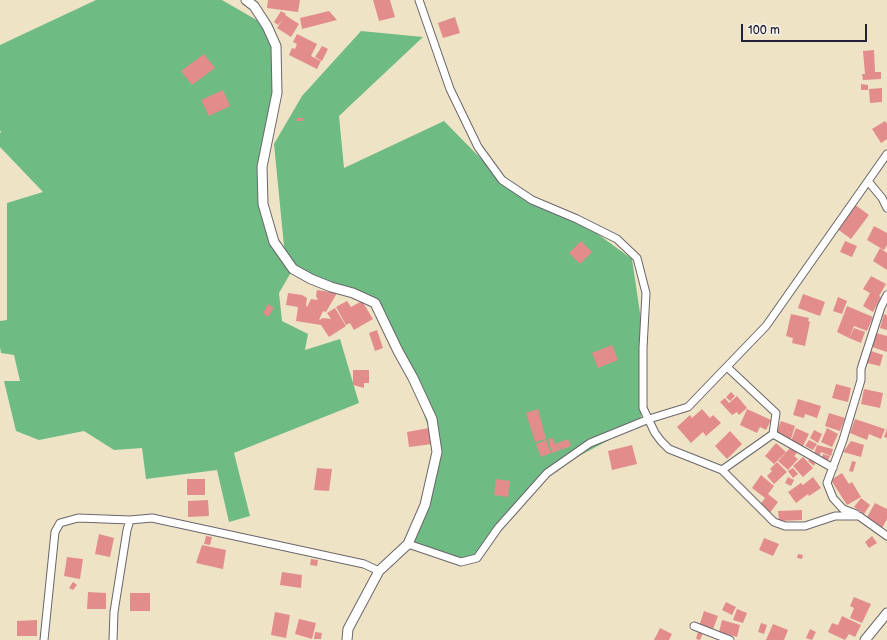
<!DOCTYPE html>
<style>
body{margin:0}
#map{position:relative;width:887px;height:640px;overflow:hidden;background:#efe3c6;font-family:"Balsamiq Sans",sans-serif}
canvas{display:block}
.scale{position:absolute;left:741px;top:24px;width:126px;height:18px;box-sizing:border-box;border:2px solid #22223b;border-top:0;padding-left:5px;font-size:12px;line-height:14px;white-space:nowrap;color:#22223b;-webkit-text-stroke:3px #f7f3e8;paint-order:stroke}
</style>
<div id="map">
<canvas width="887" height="640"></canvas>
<div class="scale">100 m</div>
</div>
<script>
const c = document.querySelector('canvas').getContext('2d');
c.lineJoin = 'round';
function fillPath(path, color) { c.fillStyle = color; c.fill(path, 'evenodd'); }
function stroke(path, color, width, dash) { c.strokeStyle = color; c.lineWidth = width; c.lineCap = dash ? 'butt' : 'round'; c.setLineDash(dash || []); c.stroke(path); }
const forest = new Path2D(`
 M96 0H222L267 26 278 68 262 168 263 204 274 242 285 256 274 144 302 96 361 31 423 37 339 116 344 168 444 121 502 180 577 219 632 259 644 340 641 423 547 473 469 560 408 544 428 493 437 452 408 369 375 303 293 269 279 293 282 321 308 334 305 350 340 339 359 403 234 453 250 516 229 522 217 470 146 479 142 448 114 450 84 431 39 440 16 431 4 381H20L14 355 1 353 0 347V321L7 320V203L43 192 0 147V133L1 132 0 130V45Z`);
const building = new Path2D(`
 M268 0H300L298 12 267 8Z
 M373 0H390L395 17 379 21Z
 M281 11 286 14 285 15 299 24 291 37 277 28 283 19 278 25 274 22Z
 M329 11 337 20 302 29 300 18Z
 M455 17 460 33 443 38 438 23Z
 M297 34 317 44 311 56 321 61 317 69 289 55 292 48 295 49 297 44 293 42Z
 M322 46 328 49 322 61 315 57Z
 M874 50 875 72H881V79L863 80 862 74H865L863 51Z
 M204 54 215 68 192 85 181 71Z
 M861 84 868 85V90H861Z
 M882 88V102L870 103 869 89Z
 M223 90 230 106 209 116 201 100Z
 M297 118H303V121H296Z
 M885 121 887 124V139L881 143 872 129Z
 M854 204 869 215 851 239 836 228Z
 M874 226 887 233V245L884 250 867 240Z
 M581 241 592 252 580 264 569 253Z
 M845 241 857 246 852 257 840 252Z
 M880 248 887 253V270L873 261Z
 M871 276 886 284 879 296 881 297 873 312 863 306 870 293 863 289Z
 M317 290 337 293 326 312 323 311 319 320 323 318 331 319 327 313 335 308 346 326 329 337 321 325 296 321 298 307 286 305 288 293 302 295 307 298 306 305 307 307 311 299 318 300 316 296Z
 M803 294 825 302 820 316 798 308Z
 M838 297 847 301 842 314 833 311Z
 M347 301 351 307 362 301 373 319 354 330 350 323 346 325 336 307Z
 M268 304 274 308 268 317 263 313Z
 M847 306 873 317 867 331 854 326 849 338 837 332Z
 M791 314 809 318 808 321 810 322 805 346 792 343 793 338 786 336Z
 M884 314 887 315V330L880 328Z
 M854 328 865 332 861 343 849 338Z
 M377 330 383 348 375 351 369 333Z
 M876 333 887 336V352L872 347Z
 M612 345 618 360 598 368 592 353Z
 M871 351 883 355 880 366 867 363Z
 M353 370H369V383H364V388L353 385Z
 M836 384 851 388 848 402 832 398Z
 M864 389 883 393 880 408 861 404Z
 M731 392 735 396 730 401 726 397Z
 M737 396 747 408 739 415 737 412 732 415 720 402 725 398 729 403Z
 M798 399 821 406 817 418 805 414 804 418 793 415Z
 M538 409 546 439 535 442 526 413Z
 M702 409 710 418 713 415 721 423 706 436 703 432 691 443 677 427 690 415 692 418Z
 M747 409 771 420 766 430 760 427 757 433 740 425Z
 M829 413 845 418 840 431 825 426Z
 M855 419 885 429 881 439 869 434 867 440 850 433Z
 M781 421 795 426 791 439 776 434Z
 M429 428 432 444 409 447 407 432Z
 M796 428 809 434 803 446 791 441Z
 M827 428 838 434 832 447 821 442Z
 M887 429V438L884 437Z
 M814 430 822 434 818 443 810 438Z
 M730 431 742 444 727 459 715 446Z
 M553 438 555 444 558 443 560 450 552 453 548 439Z
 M568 439 571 446 561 450 558 443Z
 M546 440 551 453 541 457 536 444Z
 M809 440 817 444 813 450 805 446Z
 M851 441 864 445 861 457 843 452Z
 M776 443 786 452 774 464 765 456Z
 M632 445 637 464 612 470 608 451Z
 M817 445 833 449 831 456 821 452 820 455 814 454Z
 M791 447 797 453 794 456 798 459 788 470 778 461Z
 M823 454 830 456 827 462 821 460Z
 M803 457 813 468 803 477 793 466Z
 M810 459 815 463 814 466 808 461Z
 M852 461 856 462 853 472 849 471Z
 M777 462 787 472 774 484 767 476 772 471 770 469Z
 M317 468 332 469 329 491 314 490Z
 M793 468 798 474 793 478 788 471Z
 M842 473 849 484 852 482 861 497 847 505 831 480Z
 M761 475 774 486 768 494 778 502 769 514 759 506 765 498 752 488Z
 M788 477 794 480 791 486 785 483Z
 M813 477 821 488 809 496 808 494 796 503 788 492 801 483 803 485Z
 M187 479H205V495H187Z
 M496 479 510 481 508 497 494 495Z
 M861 498 870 505 864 514 854 507Z
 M208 500 209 516 188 517V501Z
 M875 503 887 509V519L882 528 866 519Z
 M802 510V520L779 521 778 511Z
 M99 534 114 538 110 557 95 554Z
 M206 536 212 537 210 545 204 544Z
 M872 536 877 543 869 548 865 542Z
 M764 538 779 544 773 556 759 550Z
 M202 545 226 550 223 569 196 563Z
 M798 554 803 555 802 559 797 558Z
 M67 557 83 559 80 579 64 576Z
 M311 559 318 560 317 566 310 565Z
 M282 572 302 575 301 588 280 585Z
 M73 582 77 585 73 590 69 588Z
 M88 592 106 593V609H87Z
 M130 593H150V611H130Z
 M854 597 871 604 862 623 850 618 854 608 850 606Z
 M726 602 736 607 732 615 722 610Z
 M737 609 747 613 743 623 733 620Z
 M704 611 718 616 712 632 699 626Z
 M275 612 290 615 286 638 271 635Z
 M842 616 861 625 855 637 849 634 845 640 828 632 832 623 838 625Z
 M299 619 316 623 312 639 295 634Z
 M37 620V636H17V621Z
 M722 620 740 625 737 637 719 632Z
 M761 623 767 625 764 634 758 632Z
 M773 624 788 630 784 640H766Z
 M660 628 672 634 669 640H654Z
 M810 629 816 632 812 640 806 638Z
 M315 632 322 633 321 639H314Z
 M698 632 703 633 700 640 696 639Z`);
const minor = new Path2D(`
 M419 0 450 89 478 147 502 180 532 200 577 219 617 239 637 258 646 293 643 348V408L655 433 661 441 669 449 722 470 774 522 785 526H805L835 516H859L887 536
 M887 154 868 181 882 198 887 208
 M727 367 776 413 773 434
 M722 470 773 434 833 468
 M856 514 843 509 833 498 827 483 843 440 861 380V369L881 307 887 295
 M408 544 461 562 477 558 498 528 547 473 590 443 649 419 688 407 766 326 868 181
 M694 626 730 640
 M44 640 55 532 60 523 78 518 130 520
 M113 640 114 612 127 530 130 520 152 518 364 564 379 571`);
const tertiary = new Path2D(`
 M246 0 254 6 267 26 276 46 277 93 262 167 263 204 274 242 293 269 311 279 331 287 353 293 375 303 398 351 413 378 432 419 437 452 425 505 408 544 379 571 348 629 347 640
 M865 640 887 613`);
fillPath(forest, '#6ebb84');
fillPath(building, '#e28c8c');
stroke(minor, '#6a666c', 9);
stroke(tertiary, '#6a666c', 11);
stroke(minor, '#fff', 7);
stroke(tertiary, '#fff', 9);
</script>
